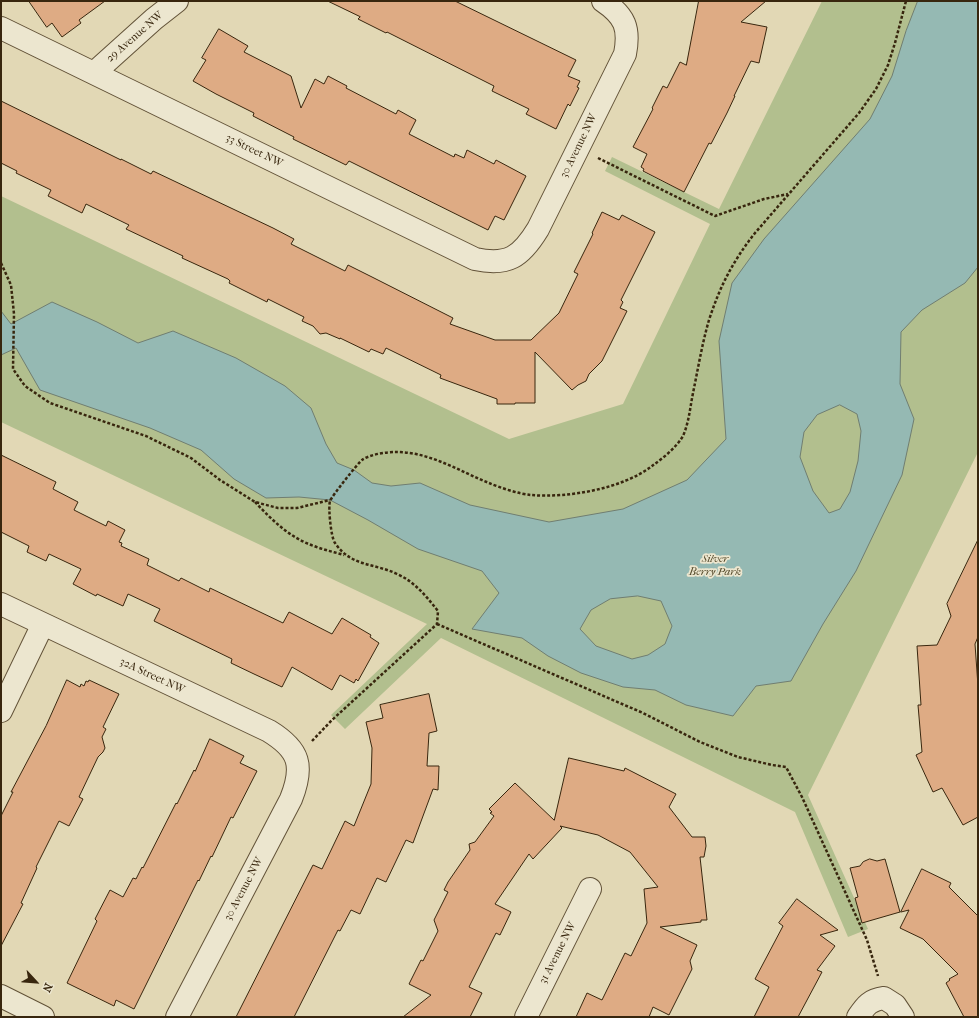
<!DOCTYPE html>
<style>
body{margin:0}
#map{position:relative;width:979px;height:1018px;overflow:hidden;background:#e2d8b5;font-family:"IM FELL French Canon",serif}
canvas{display:block}
.frame{position:absolute;inset:0;border:2px solid #38260e;pointer-events:none}
.north{position:absolute;left:16px;top:962px;width:40px;height:40px;-webkit-text-stroke:3px #ece6cf;paint-order:stroke;rotate:116deg;font-size:11px;font-weight:700;line-height:16px;text-align:center;color:#38260e}
.north::after{content:'';display:block;margin:auto;width:14px;height:18px;background:#38260e;clip-path:polygon(50% 0,100% 100%,50% 72%,0 100%)}
</style>
<div id="map">
<canvas width="979" height="1018"></canvas>
<div class="frame"></div>
<div class="north">N</div>
</div>
<script>
const c = document.querySelector('canvas').getContext('2d');
c.lineJoin = 'round';
function fillPath(path, color) { c.fillStyle = color; c.fill(path, 'evenodd'); }
function stroke(path, color, width, dash) { c.strokeStyle = color; c.lineWidth = width; c.lineCap = dash ? 'butt' : 'round'; c.setLineDash(dash || []); c.stroke(path); }
function label(font, color, halo, rows, align = 'center') {
  c.font = font + ' "IM FELL French Canon",serif'; c.lineWidth = 3.5; c.setLineDash([]); c.textBaseline = 'middle'; c.strokeStyle = halo; c.fillStyle = color; for (const [text, x, y, turn = 0] of rows) {
    c.save(); c.translate(x, y); c.rotate((+turn || 0) * Math.PI / 180); c.textAlign = isNaN(turn) ? turn : align; if (halo) c.strokeText(text, 0, 0); c.fillText(text, 0, 0); c.restore();
  }
}
const green = new Path2D(`
 M822 1H978V452L808 795 868 929 848 937 795 812 441 638 345 729 331 715 427 624 1 422V196L509 439 623 404 710 224 605 171 612 157 719 209Z`);
const water = new Path2D(`
 M918 1H978V267L965 283 922 310 901 332 900 384 914 419 902 475 856 571 823 624 791 681 756 686 733 716 686 705 655 690 623 687 581 673 548 656 522 638 472 629 499 593 482 571 418 549 368 520 330 500 299 497 266 498 234 479 201 450 150 428 40 390 16 348 1 355V311L11 324 52 302 97 322 138 343 173 331 236 358 285 386 311 408 326 444 337 463 354 470 372 483 391 486 420 483 470 505 549 522 623 509 687 480 726 439 719 341 732 283 764 239 870 119 892 76 906 31ZM840 405 857 414 861 431 858 461 850 492 840 509 829 513 813 491 800 457 804 432 817 415ZM638 596 661 601 672 626 665 644 648 655 632 659 596 646 580 629 591 610 610 599Z`);
const building = new Path2D(`
 M29 1H105L79 20 81 23 62 37 52 23 47 27Z
 M328 1H455L576 60 568 76 580 81 577 87 579 88 570 106 568 104 556 129 526 114 529 109 492 91 494 86 387 32 386 33 358 19 360 17Z
 M699 1H766L741 22 767 27 759 63 751 61 734 96H735L727 113 711 144 709 143 684 192 643 171 644 169 641 167 647 154 633 147 653 109 652 108 663 86 667 88 680 62 686 65Z
 M219 29 248 46 244 52 291 76 301 108 315 79 324 84 328 76 347 86 346 88 396 114 398 110 416 120 409 134 454 157 455 154 464 158 467 150 494 164 496 160 526 176 504 220 495 216 488 230 349 161 346 165 293 139 294 137 253 116 254 113 216 94 193 81 206 60 202 58Z
 M1 101 121 160V159L151 174 153 171 273 228 294 239 291 244 345 271 348 265 372 277 453 318 450 324 495 340H531L559 313 578 274 574 272 593 234 592 233 602 212 619 220 622 215 655 232 621 300 623 302 620 308 627 311 602 361 589 374 586 381 578 385 572 390 535 352V403H515V404H497V399L440 378 441 375 386 348 383 354 371 349 369 352 340 338V339L326 333 320 334 313 326 302 321 304 317 268 299 267 302 229 283 230 281 228 279 182 258 183 256 126 229 129 225 86 204 82 213 48 196 51 190 16 173 17 171 1 163Z
 M1 455 56 482 53 489 78 502 74 510 106 526 108 521 125 530 119 542 122 543 121 546 149 559 147 565 179 581 181 578 209 592 210 588 283 623 289 612 332 634 342 618 371 635 370 637 379 643 358 681 356 679 354 683 340 675 332 690 292 667 282 687 254 674 231 663 232 659 154 621 160 609 128 594 123 606 97 594 96 596 73 584 81 569 49 554 46 561 27 552 29 546 1 532Z
 M978 540V637L975 644 978 686V817L963 825 942 788 933 792 916 755 922 752 918 705H921L917 646 937 645 951 616 947 604Z
 M67 680 80 687 81 684 84 686 86 681 88 682 89 680 119 694 103 727 106 729 102 737 105 748 103 752 98 757 79 797 83 799 69 826 59 821 36 867 37 868 21 903 23 904 1 946V816L13 792H11L46 726Z
 M429 694 437 731 429 733 427 766H439L438 790 433 789 413 843 406 840 386 882 377 878 360 914 351 910 340 931 338 930 294 1017H236L313 865 322 869 345 821 354 826 371 784 372 748 366 722 383 718 380 705Z
 M210 739 244 756 240 763 257 771 233 818 231 817 212 857 211 856 199 881 198 880 134 1009 116 1000 114 1006 67 983 97 921 95 919 110 890 123 897 133 878 136 879 142 867 143 868 176 803 177 804 194 770 195 771Z
 M569 758 624 771 625 768 676 794 669 807 692 837H705L706 846 704 857H700L707 920H701V922L660 927 697 945 690 961 692 969 669 1015 653 1007 649 1017H576L587 993 602 1000 625 953 631 956 647 923 644 889 658 887 630 852 598 835 560 826 562 828 533 859 529 854 495 904 511 912 500 935 496 933 469 987 482 993 470 1017H403L431 995 409 984 421 960 423 961 438 931 434 920 448 892 444 890 448 882 470 850 469 844 475 842 494 816 490 813 492 812 489 809 515 783 554 820Z
 M870 859 877 861 885 859 900 912 862 923 855 898 858 897 850 868 860 866 863 862Z
 M922 869 951 883 949 887 978 916V1017H964L946 983 950 980 949 979 958 974 923 939 900 928 909 910 901 912Z
 M797 899 838 930 820 935 835 946 817 970 822 972 798 1017H754L769 987 755 979 783 926 779 923Z`);
const path = new Path2D(`
 M598 158 715 216 764 199 788 194
 M1 263 11 285 14 314 13 369 25 386 50 403 146 436 191 458 220 480 255 502 278 508H297L330 500
 M255 502C272 520 290 538 314 546 324 550 334 552 344 555
 M437 624 643 713 700 742 738 757 772 765 786 767 802 797 867 940 878 976
 M312 741 332 720 437 624 438 611C426 596 415 582 397 574 375 563 351 567 335 543 331 538 328 507 330 501 332 496 358 463 362 460 371 454 386 452 396 452 430 452 459 471 489 483 501 488 519 494 531 495 568 498 622 489 652 466 663 458 676 448 683 436 689 422 690 408 693 393 698 369 702 344 709 320 720 286 733 261 755 233L859 113 876 89 888 65 895 43 906 1`);
const minor = new Path2D(`
 M1 28 475 259C508 266 521 257 538 229L625 54C630 28 625 16 603 1
 M94 73 154 19 177 1
 M1 604 269 731C300 750 304 766 291 799L177 1017
 M1 711 43 624
 M1 996 43 1017
 M526 1017 590 889
 M858 1017C866 1005 870 1000 884 998L895 1005 903 1017`);
const streetNames = [
 ["29 Avenue NW",135,37,-41],
 ["30 Avenue NW",579,146,-64],
 ["33 Street NW",254,151,26],
 ["32A Street NW",152,676,25],
 ["30 Avenue NW",244,889,-62],
 ["31 Avenue NW",558,953,-63]
];
const parkNames = [
 ["Silver",715,559],
 ["Berry Park",715,572]
];
fillPath(green, '#b2bf8e');
fillPath(water, '#95b9b3');
stroke(water, '#707e71', 1);
fillPath(building, '#deab84');
stroke(building, '#38260e', 1);
stroke(minor, '#625238', 24);
stroke(path, '#38260e', 2.5, [3, 2]);
stroke(minor, '#ece6cf', 22);
label('11px', '#38260e', '#ece6cf', streetNames);
label('italic 11px', '#564c2e', '#ece6cf', parkNames);
</script>
